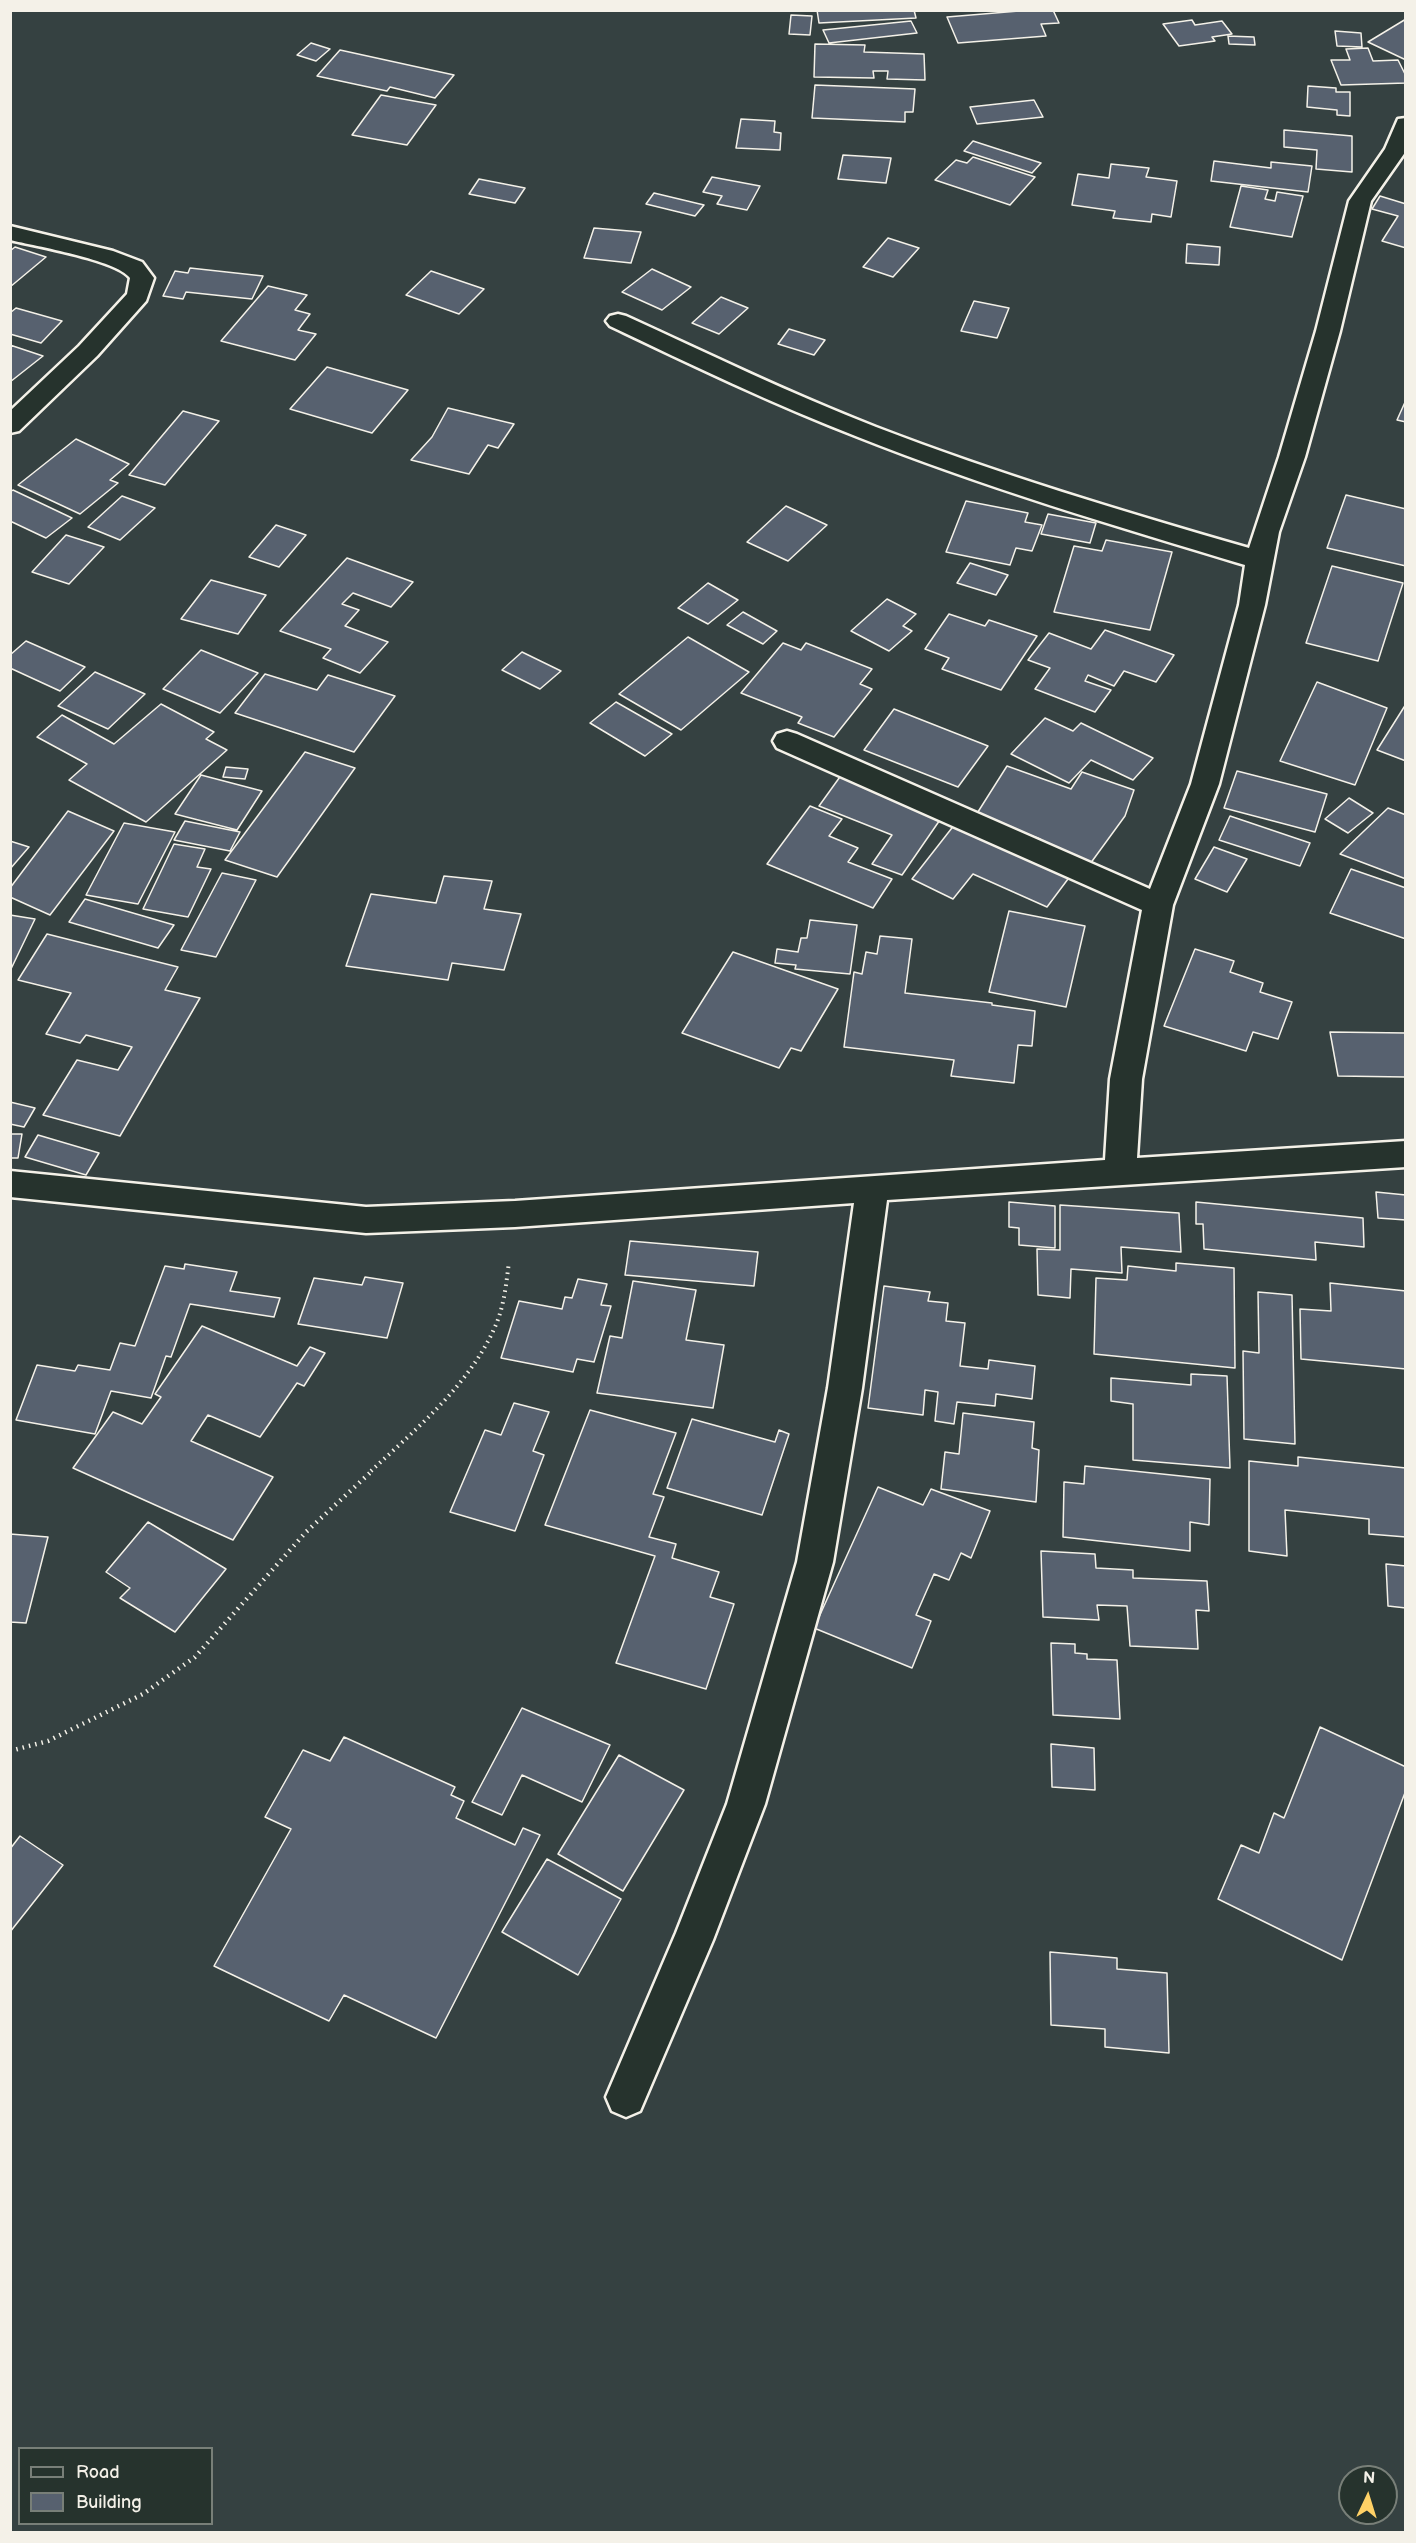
<!DOCTYPE html>
<style>
body{margin:0}
#map{position:relative;width:1416px;height:2543px;overflow:hidden;background:#354141;font-family:"Balsamiq Sans",sans-serif}
canvas{display:block}
.frame{position:absolute;inset:0;border:12px solid #f4f1e8;pointer-events:none}
.legend{position:absolute;left:18px;top:2447px;width:195px;height:78px;box-sizing:border-box;background:#26332d;border:2px solid #787f78;margin:0;padding:8px 10px;list-style:none;font-size:18px;color:#f4f1e8}
.legend li{display:flex;align-items:center;gap:12px;height:30px}
.legend b{width:30px;border:2px solid #787f78}
.north{position:absolute;left:1338px;top:2465px;width:60px;height:60px;box-sizing:border-box;background:#26332d;border:2px solid #787f78;border-radius:50%;rotate:4deg;font-size:16px;font-weight:700;line-height:24px;text-align:center;color:#f4f1e8}
.north::after{content:'';display:block;margin:auto;width:21px;height:27px;background:#ffd166;clip-path:polygon(50% 0,100% 100%,50% 72%,0 100%)}
</style>
<div id="map">
<canvas width="1416" height="2543"></canvas>
<div class="frame"></div>
<ul class="legend">
<li><b style="height:8px;background:#26332d"></b>Road</li>
<li><b style="height:16px;background:#57616f"></b>Building</li>
</ul>
<div class="north">N</div>
</div>
<script>
const c = document.querySelector('canvas').getContext('2d');
c.lineJoin = 'round';
function fillPath(path, color) { c.fillStyle = color; c.fill(path, 'evenodd'); }
function stroke(path, color, width, dash) { c.strokeStyle = color; c.lineWidth = width; c.lineCap = dash ? 'butt' : 'round'; c.setLineDash(dash || []); c.stroke(path); }
const building = new Path2D(`
 M817 10H914L916 18 819 23Z
 M1031 10H1053L1059 23 1041 24 1046 36 958 43 947 17Z
 M791 15 812 16 810 35 789 34Z
 M1406 19V60L1368 42Z
 M1192 20 1195 25 1222 21 1232 34 1212 37 1215 41 1179 46 1163 24Z
 M911 21 917 33 829 43 823 30Z
 M1335 31 1361 33 1362 47 1337 46Z
 M1228 36 1254 37 1255 45 1229 44Z
 M311 43 330 49 316 61 297 55Z
 M815 44 865 45 864 52 924 54 925 80 887 79 888 71H873L874 78 814 77Z
 M1368 48 1373 61 1398 60 1406 76V83L1341 85 1331 60H1350L1346 49Z
 M340 50 454 75 435 98 390 87 387 91 317 76Z
 M815 85 915 89 913 112H905V122L812 118Z
 M1308 86 1336 88V92H1350V116L1337 115V110L1307 107Z
 M381 95 436 105 407 145 352 135Z
 M1034 100 1043 117 977 124 970 107Z
 M741 119 775 121 774 132 781 133 780 150 736 148Z
 M1284 130 1352 136V172L1316 169 1317 150 1284 147Z
 M973 141 1041 163 1032 173 964 151Z
 M843 155 891 158 886 183 838 179Z
 M973 157 1035 177 1010 205 935 180 956 160 967 163Z
 M1214 161 1271 168V162L1312 166 1308 192 1211 181Z
 M1111 164 1149 168 1146 177 1177 181 1171 217 1152 214 1151 222 1113 218 1115 211 1072 205 1078 174 1109 178Z
 M712 177 760 186 747 210 717 204 722 196 703 192Z
 M479 179 525 188 515 203 469 194Z
 M1241 186 1268 190 1265 199 1275 201 1277 192 1303 196 1292 237 1230 227Z
 M654 193 704 205 695 216 646 204Z
 M1380 196 1406 204V248L1382 241 1398 216 1372 209Z
 M594 228 641 232 631 263 584 258Z
 M888 238 919 248 893 277 863 267Z
 M1187 244 1220 247 1219 265 1186 263Z
 M15 247 46 257 10 287V251Z
 M190 268 263 276 252 299 186 292 183 299 163 296 175 271 188 273Z
 M652 269 691 287 662 310 622 292Z
 M431 271 484 289 459 314 406 295Z
 M268 286 307 295 295 310 310 314 298 330 316 334 295 360 221 341Z
 M721 297 748 308 719 334 692 323Z
 M974 301 1009 308 997 338 961 331Z
 M16 308 62 321 41 343 10 334V313Z
 M789 329 825 340 814 355 778 344Z
 M10 345 43 356 10 382Z
 M327 367 408 390 372 433 290 409Z
 M1406 400V422L1397 420Z
 M448 408 514 424 498 448 488 445 469 474 411 460 432 437Z
 M183 411 219 421 165 485 129 475Z
 M76 439 129 464 110 480 118 483 80 514 18 485Z
 M13 490 72 518 46 538 10 521V492Z
 M1346 495 1406 509V566L1327 548Z
 M122 496 155 508 120 540 88 527Z
 M966 501 1028 513 1025 522 1042 525 1032 551 1016 548 1010 565 946 552Z
 M786 506 827 525 788 561 747 542Z
 M1048 514 1096 523 1090 543 1041 534Z
 M276 525 306 535 279 567 249 557Z
 M66 535 104 547 69 584 32 572Z
 M1106 540 1172 552 1150 630 1054 612 1074 546 1102 551Z
 M347 558 413 582 391 607 353 593 342 604 359 610 345 626 388 642 360 673 323 658 331 649 280 631Z
 M970 563 1008 575 996 595 957 583Z
 M1332 566 1403 583 1378 661 1306 643Z
 M211 580 266 595 238 634 181 619Z
 M708 583 738 600 708 624 678 608Z
 M887 599 916 614 903 626 912 631 889 651 851 631Z
 M743 612 777 631 763 644 727 625Z
 M949 614 985 626 989 620 1037 636 1001 690 942 669 949 658 925 649Z
 M1105 630 1174 655 1156 682 1124 671 1114 686 1088 675 1085 681 1111 690 1095 712 1035 689 1050 668 1028 660 1049 633 1091 649Z
 M688 637 749 672 681 730 619 694Z
 M26 641 85 667 60 691 10 668V655Z
 M783 643 801 650 806 643 872 669 860 684 872 689 834 737 798 723 802 717 741 693Z
 M201 650 258 673 220 713 163 689Z
 M522 652 561 671 540 689 502 670Z
 M95 672 145 694 108 729 58 706Z
 M265 674 317 690 328 675 395 696 354 752 235 713Z
 M1317 682 1387 708 1355 785 1280 761Z
 M616 702 672 734 645 756 590 723Z
 M161 704 214 732 206 739 227 750 146 822 69 780 87 764 37 737 62 715 114 744Z
 M1406 704V761L1377 750Z
 M894 709 988 746 958 787 864 750Z
 M1045 718 1073 731 1081 723 1153 758 1133 780 1091 760 1069 783 1011 754Z
 M305 752 355 768 277 877 225 860Z
 M1007 766 1071 789 1082 772 1134 790 1125 816 1090 864 1037 845 1040 839 976 815Z
 M226 767 248 769 245 779 223 777Z
 M1237 771 1327 794 1315 832 1224 808Z
 M842 774 944 814 902 875 872 864 892 835 819 806Z
 M201 775 262 791 237 830 175 814Z
 M1349 798 1373 813 1348 833 1325 819Z
 M810 806 842 819 829 836 858 848 848 862 892 879 873 908 767 864Z
 M1388 808 1406 815V879L1340 854Z
 M68 811 114 831 50 915 10 897V888Z
 M1230 816 1310 843 1300 866 1219 840Z
 M185 821 240 832 230 851 174 840Z
 M124 823 175 832 138 904 86 895Z
 M955 824 1071 875 1047 907 973 874 953 899 912 879Z
 M10 841 29 847 10 869Z
 M174 844 205 849 197 867 211 869 188 917 143 909Z
 M1214 847 1247 859 1227 892 1195 879Z
 M1351 869 1406 888V939L1330 913Z
 M222 873 256 880 216 957 181 950Z
 M444 876 492 881 484 909 521 914 504 970 452 963 448 980 346 966 371 894 436 903Z
 M85 899 174 925 158 948 69 922Z
 M1009 911 1085 926 1066 1007 989 992Z
 M10 915 35 919 10 971Z
 M810 920 857 925 850 974 795 969 796 965 775 963 777 949 798 952 801 938H807Z
 M47 934 178 967 165 990 200 998 120 1136 43 1115 77 1060 118 1070 132 1047 86 1035 80 1043 46 1034 71 993 18 980Z
 M880 936 912 939 905 993 992 1003V1005L1035 1011 1032 1046 1018 1045 1014 1083 951 1076 954 1060 844 1047 854 972 862 974 866 952 877 954Z
 M1195 949 1234 961 1230 972 1263 983 1260 992 1292 1002 1278 1039 1253 1032 1246 1051 1164 1026Z
 M733 952 838 989 801 1051 791 1048 779 1068 682 1033Z
 M1330 1032 1406 1033V1077L1338 1076Z
 M10 1102 35 1108 24 1127 10 1124Z
 M10 1134H22L18 1158H10Z
 M38 1135 99 1153 86 1175 25 1157Z
 M1376 1192 1406 1195V1220L1378 1218Z
 M1009 1202 1055 1206V1248L1019 1245V1228L1009 1227Z
 M1196 1202 1363 1218 1364 1247 1315 1242 1316 1260 1204 1249 1203 1224H1196Z
 M1060 1205 1179 1213 1181 1252 1121 1247 1122 1273 1071 1269 1070 1298 1038 1295 1037 1249 1060 1250Z
 M630 1241 758 1252 754 1286 625 1275Z
 M1176 1263 1234 1268 1235 1368 1094 1354 1096 1278 1127 1280 1128 1266 1176 1271Z
 M185 1264 237 1272 230 1291 280 1298 274 1317 190 1304 171 1357 166 1356 151 1398 111 1391 95 1434 16 1420 37 1365 75 1371 78 1365 110 1370 120 1343 135 1346 165 1266 184 1269Z
 M365 1277 403 1283 387 1338 298 1324 314 1278 362 1285Z
 M578 1279 607 1284 601 1305 611 1306 594 1362 577 1359 573 1372 501 1358 519 1301 562 1309 565 1297 572 1298Z
 M633 1281 696 1290 686 1340 724 1345 713 1408 597 1393 610 1336 622 1338Z
 M1330 1283 1406 1291V1369L1301 1359 1300 1309 1331 1311Z
 M884 1286 930 1292 928 1301 948 1303 946 1321 965 1323 960 1366 988 1369 989 1360 1035 1366 1032 1399 996 1394 995 1406 957 1402 954 1424 935 1421 938 1392 925 1390 923 1415 868 1408Z
 M1258 1292 1292 1295 1295 1444 1244 1439 1243 1351 1259 1353Z
 M202 1326 297 1366 310 1347 325 1353 304 1386 297 1383 260 1437 208 1415 191 1441 273 1477 233 1540 73 1468 113 1412 142 1424 161 1397 155 1394Z
 M1191 1374 1227 1376 1230 1468 1133 1460V1404L1111 1401V1378L1191 1385Z
 M514 1403 549 1412 533 1451 544 1455 515 1531 450 1512 485 1430 501 1435Z
 M590 1410 676 1433 653 1494 664 1497 649 1537 676 1544 672 1558 719 1572 710 1597 734 1604 706 1689 616 1663 655 1556 545 1525Z
 M963 1413 1034 1422 1032 1448 1039 1450 1036 1502 941 1489 945 1452 959 1454Z
 M692 1419 775 1442 779 1430 789 1434 762 1515 667 1488Z
 M1298 1457 1406 1468V1537L1369 1534V1519L1285 1510 1287 1556 1249 1551V1461L1298 1466Z
 M1085 1466 1210 1479 1209 1525 1190 1522V1551L1063 1537 1064 1482 1084 1484Z
 M878 1487 923 1505 931 1489 990 1511 971 1558 961 1553 949 1580 934 1574 916 1615 931 1621 912 1668 814 1628Z
 M148 1522 226 1569 175 1632 120 1598 130 1588 106 1572Z
 M10 1534 48 1537 26 1623 10 1622Z
 M1041 1551 1095 1554 1096 1568 1133 1570V1578L1207 1581 1209 1611 1196 1610 1198 1649 1130 1646 1127 1606 1097 1605 1099 1620 1043 1617Z
 M1386 1564 1406 1566V1608L1388 1606Z
 M1051 1643 1075 1644V1653L1087 1654V1659L1117 1660 1120 1719 1053 1715Z
 M522 1708 610 1745 582 1802 522 1775 502 1815 472 1802Z
 M1320 1727 1406 1767V1790L1342 1960 1218 1899 1241 1845 1259 1853 1274 1813 1284 1818Z
 M344 1737 455 1787 451 1795 464 1801 456 1818 515 1845 523 1828 540 1835 436 2038 344 1995 329 2021 214 1966 291 1829 265 1817 303 1750 330 1761Z
 M1051 1744 1094 1748 1095 1790 1052 1787Z
 M619 1755 684 1790 623 1891 558 1854Z
 M20 1836 63 1865 10 1932V1849Z
 M547 1859 621 1899 578 1975 502 1932Z
 M1050 1952 1117 1958V1969L1167 1973 1169 2053 1105 2047V2029L1051 2025Z`);
const pathFar1 = new Path2D(`
 M371 1471C415 1430 469 1385 494 1329 504 1308 506 1285 509 1262`);
const path = new Path2D(`
 M10 1751 48 1741 143 1694 195 1657 306 1532 373 1470`);
const minor = new Path2D(`
 M1406 118V151L1371 201 1340 331 1305 457 1279 532 1265 605 1219 784 1173 905 1142 1079 1137 1158 1406 1141V1167L887 1200 862 1388 833 1562 765 1804 713 1940 640 2111 626 2117 612 2111 606 2097 676 1933 727 1804 797 1562 828 1388 854 1203 515 1227 366 1233 10 1197V1171L366 1207 515 1201 1105 1160 1110 1079 1142 910 777 748 773 741 777 734 787 731 797 734 1150 889 1191 784 1239 605 1245 565C1115 526 984 487 858 437 773 404 692 365 610 326L606 321 610 316 618 314 626 316C709 354 791 394 876 427 998 474 1124 512 1249 548L1279 457 1316 331 1349 201 1385 149 1398 119Z
 M10 226 113 251 142 262 154 278 146 301 97 356 19 431 10 433V411L79 346 127 294 130 278C117 260 35 246 10 240Z`);
fillPath(building, '#57616f');
stroke(building, '#f4f1e8', 1.5);
stroke(minor, '#f4f1e8', 5);
stroke(pathFar1, '#f4f1e8', 4, [1.5, 4.5]);
stroke(path, '#f4f1e8', 4.5, [1.5, 5]);
fillPath(minor, '#26332d');
</script>
